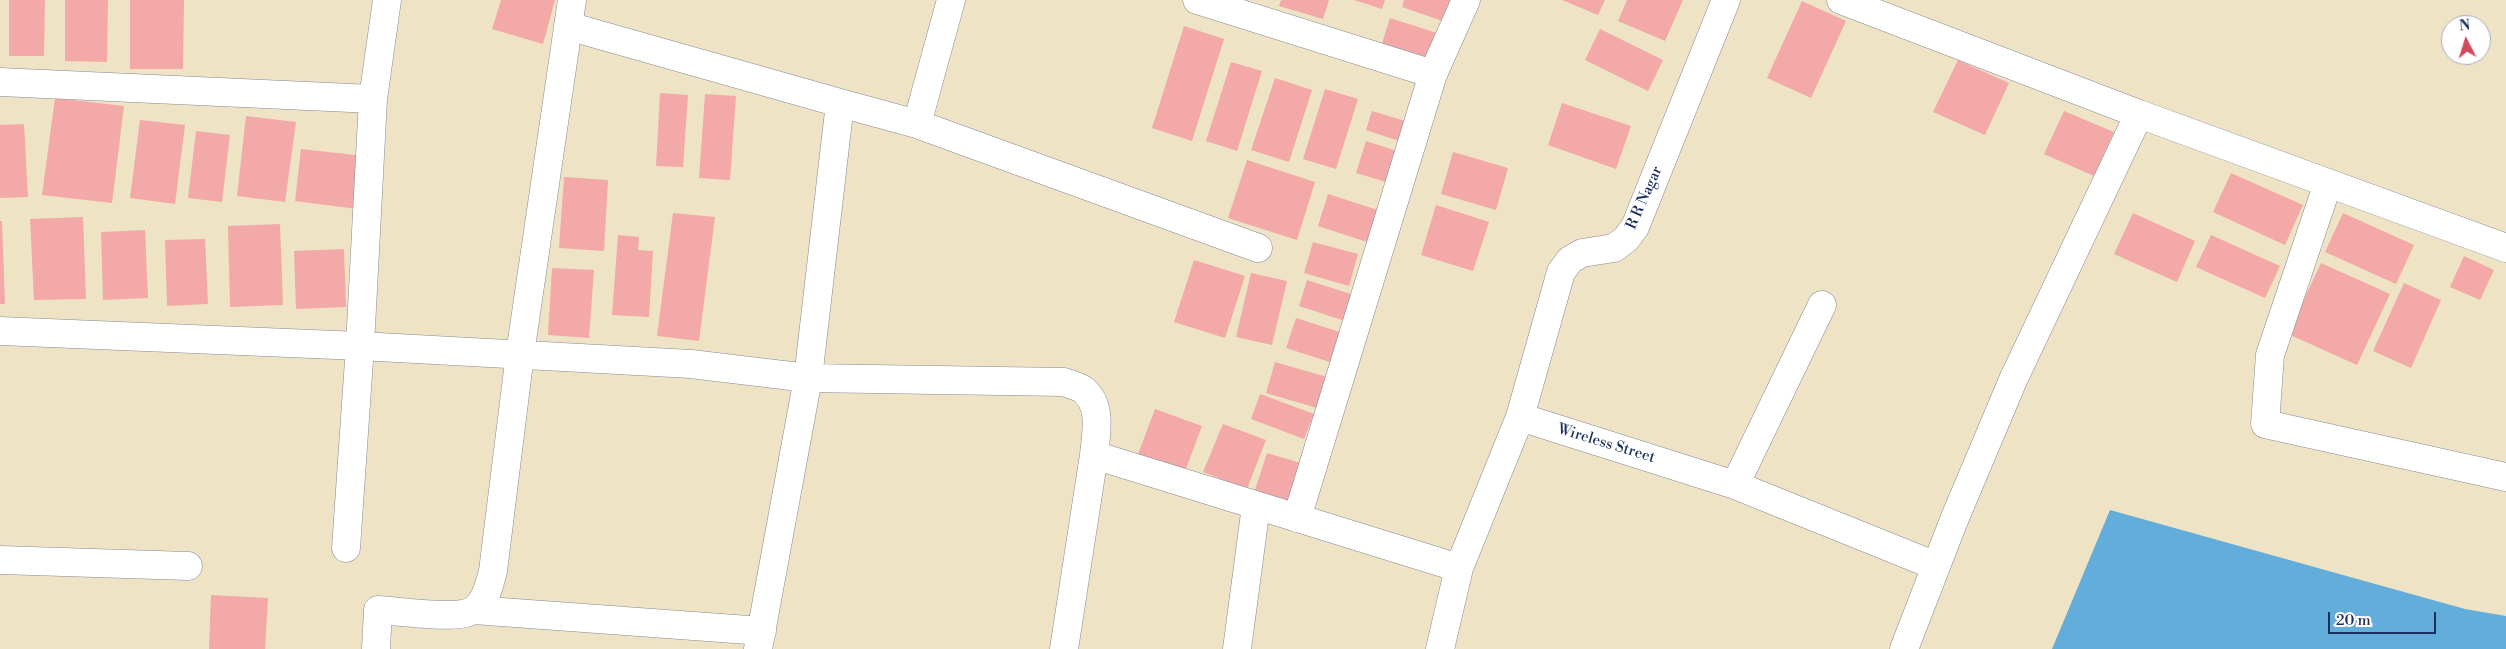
<!DOCTYPE html>
<style>
body{margin:0}
#map{position:relative;width:2506px;height:649px;overflow:hidden;background:#efe3c5;font-family:"Libre Bodoni",serif}
canvas{display:block}
.north{position:absolute;left:2441px;top:15px;width:50px;height:50px;box-sizing:border-box;background:#fff;border:1px solid #a4acbf;border-radius:50%;rotate:355deg;font-size:14px;font-weight:700;line-height:20px;text-align:center;color:#1b2f5e}
.north::after{content:'';display:block;margin:auto;width:18px;height:22px;background:#d1495b;clip-path:polygon(50% 0,100% 100%,50% 72%,0 100%)}
.scale{position:absolute;left:2328px;top:612px;width:108px;height:22px;box-sizing:border-box;border:2px solid #1b2f5e;border-top:0;padding-left:6px;font-size:15px;line-height:18px;white-space:nowrap;color:#1b2f5e;-webkit-text-stroke:4px #fff;paint-order:stroke}
</style>
<div id="map">
<canvas width="2506" height="649"></canvas>
<div class="north">N</div>
<div class="scale">20 m</div>
</div>
<script>
const c = document.querySelector('canvas').getContext('2d');
c.lineJoin = 'round';
function fillPath(path, color) { c.fillStyle = color; c.fill(path, 'evenodd'); }
function stroke(path, color, width, dash) { c.strokeStyle = color; c.lineWidth = width; c.lineCap = dash ? 'butt' : 'round'; c.setLineDash(dash || []); c.stroke(path); }
function label(font, color, halo, rows, align = 'center') {
  c.font = font + ' "Libre Bodoni",serif'; c.lineWidth = 5; c.setLineDash([]); c.textBaseline = 'middle'; c.strokeStyle = halo; c.fillStyle = color; for (const [text, x, y, turn = 0] of rows) {
    c.save(); c.translate(x, y); c.rotate((+turn || 0) * Math.PI / 180); c.textAlign = isNaN(turn) ? turn : align; if (halo) c.strokeText(text, 0, 0); c.fillText(text, 0, 0); c.restore();
  }
}
const water = new Path2D(`
 M2110 510 2465 609 2506 616V649H2052Z`);
const building = new Path2D(`
 M9 0H45L44 56H9Z
 M65 0H108L107 62 65 61Z
 M130 0H184L183 69H130Z
 M501 0H555L543 44 492 29Z
 M1281 0H1329L1323 19 1279 6Z
 M1354 0H1385L1382 9Z
 M1404 0H1455L1448 23 1402 7Z
 M1562 0H1605L1598 15Z
 M1627 0H1683L1665 41 1618 21Z
 M1802 1 1846 21 1811 98 1767 78Z
 M1390 18 1437 33 1427 67 1379 53Z
 M1184 26 1224 39 1192 141 1152 128Z
 M1600 29 1663 60 1648 91 1585 60Z
 M1958 60 2009 83 1985 135 1933 112Z
 M1231 62 1262 71 1237 151 1206 141Z
 M1275 78 1312 90 1289 162 1251 150Z
 M1325 89 1358 99 1336 169 1303 159Z
 M660 93 688 95 683 167 656 166Z
 M705 94 736 96 730 180 699 178Z
 M55 98 124 106 112 203 42 195Z
 M1562 103 1631 126 1616 169 1548 145Z
 M1372 111 1412 123 1405 143 1366 130Z
 M2064 111 2114 132 2094 176 2044 154Z
 M246 116 296 122 285 202 237 196Z
 M140 120 185 125 175 204 130 198Z
 M24 124 28 197 0 198V125Z
 M196 131 230 135 222 202 188 198Z
 M1366 141 1403 153 1393 184 1356 173Z
 M301 149 364 156 357 209 295 201Z
 M1453 152 1508 168 1496 210 1441 194Z
 M1247 160 1315 182 1297 240 1228 218Z
 M2231 173 2303 205 2285 245 2213 212Z
 M564 177 608 180 604 251 559 248Z
 M1328 194 1381 211 1370 243 1318 226Z
 M1436 205 1489 222 1473 271 1421 255Z
 M673 213 715 217 699 341 657 336Z
 M2133 213 2195 241 2177 282 2114 254Z
 M2343 213 2414 245 2396 284 2325 252Z
 M83 217 86 299 34 300 30 219Z
 M0 221H2L5 304H0Z
 M280 224 283 305 230 307 228 226Z
 M145 230 148 298 103 300 101 232Z
 M618 235 639 237 638 250 653 251 649 317 612 315Z
 M2211 235 2280 266 2265 298 2196 267Z
 M205 239 208 304 167 306 165 240Z
 M1313 242 1358 254 1349 286 1304 273Z
 M344 249 346 307 296 309 294 251Z
 M2464 256 2494 270 2480 300 2450 287Z
 M1194 260 1245 276 1225 338 1174 322Z
 M2321 263 2390 294 2357 365 2288 334Z
 M552 268 594 270 589 338 548 335Z
 M1251 273 1287 281 1272 345 1236 337Z
 M1307 280 1354 295 1345 321 1299 306Z
 M2404 283 2441 300 2411 368 2373 351Z
 M1296 318 1343 333 1333 363 1286 348Z
 M1275 362 1327 377 1317 408 1266 393Z
 M1260 394 1314 414 1304 439 1251 419Z
 M1155 409 1202 426 1184 474 1137 457Z
 M1223 424 1266 440 1247 489 1203 472Z
 M1267 453 1304 464 1290 505 1254 493Z
 M211 595 268 598 265 649H209Z`);
const minor = new Path2D(`
 M1197 0 1433 74 1297 518
 M1841 0 2139 114
 M568 26 840 103
 M1433 74 1466 0
 M0 82 373 99 360 346 346 548
 M373 99 387 0
 M917 124 1258 248
 M2328 183 2270 355 2265 424 2506 477
 M0 331 360 346 691 364 808 378 1064 382C1069 384 1077 386 1082 389 1103 404 1096 434 1094 455L1459 568
 M1520 417 1561 272 1570 260 1582 253 1614 248 1626 239 1635 227 1726 0
 M1735 485 1936 566
 M0 560 188 566
 M474 610 762 631
 M376 649 378 610C399 611 461 621 475 609 487 599 489 585 493 571L520 354 572 0
 M758 649 808 378 840 103 917 124 951 0
 M1064 649 1094 455
 M1237 649 1256 506
 M1440 649 1459 568 1520 417 1735 485 1822 305
 M1904 649 1954 520 2013 380 2139 114 2506 248`);
const streetNames = [
 ["R R Nagar",1645,198,-66],
 ["Wireless Street",1606,444,17]
];
fillPath(water, '#63addb');
fillPath(building, '#f2a9a7');
stroke(minor, '#858992', 29);
stroke(minor, '#fff', 28);
label('15px', '#1b2f5e', '#fff', streetNames);
</script>
